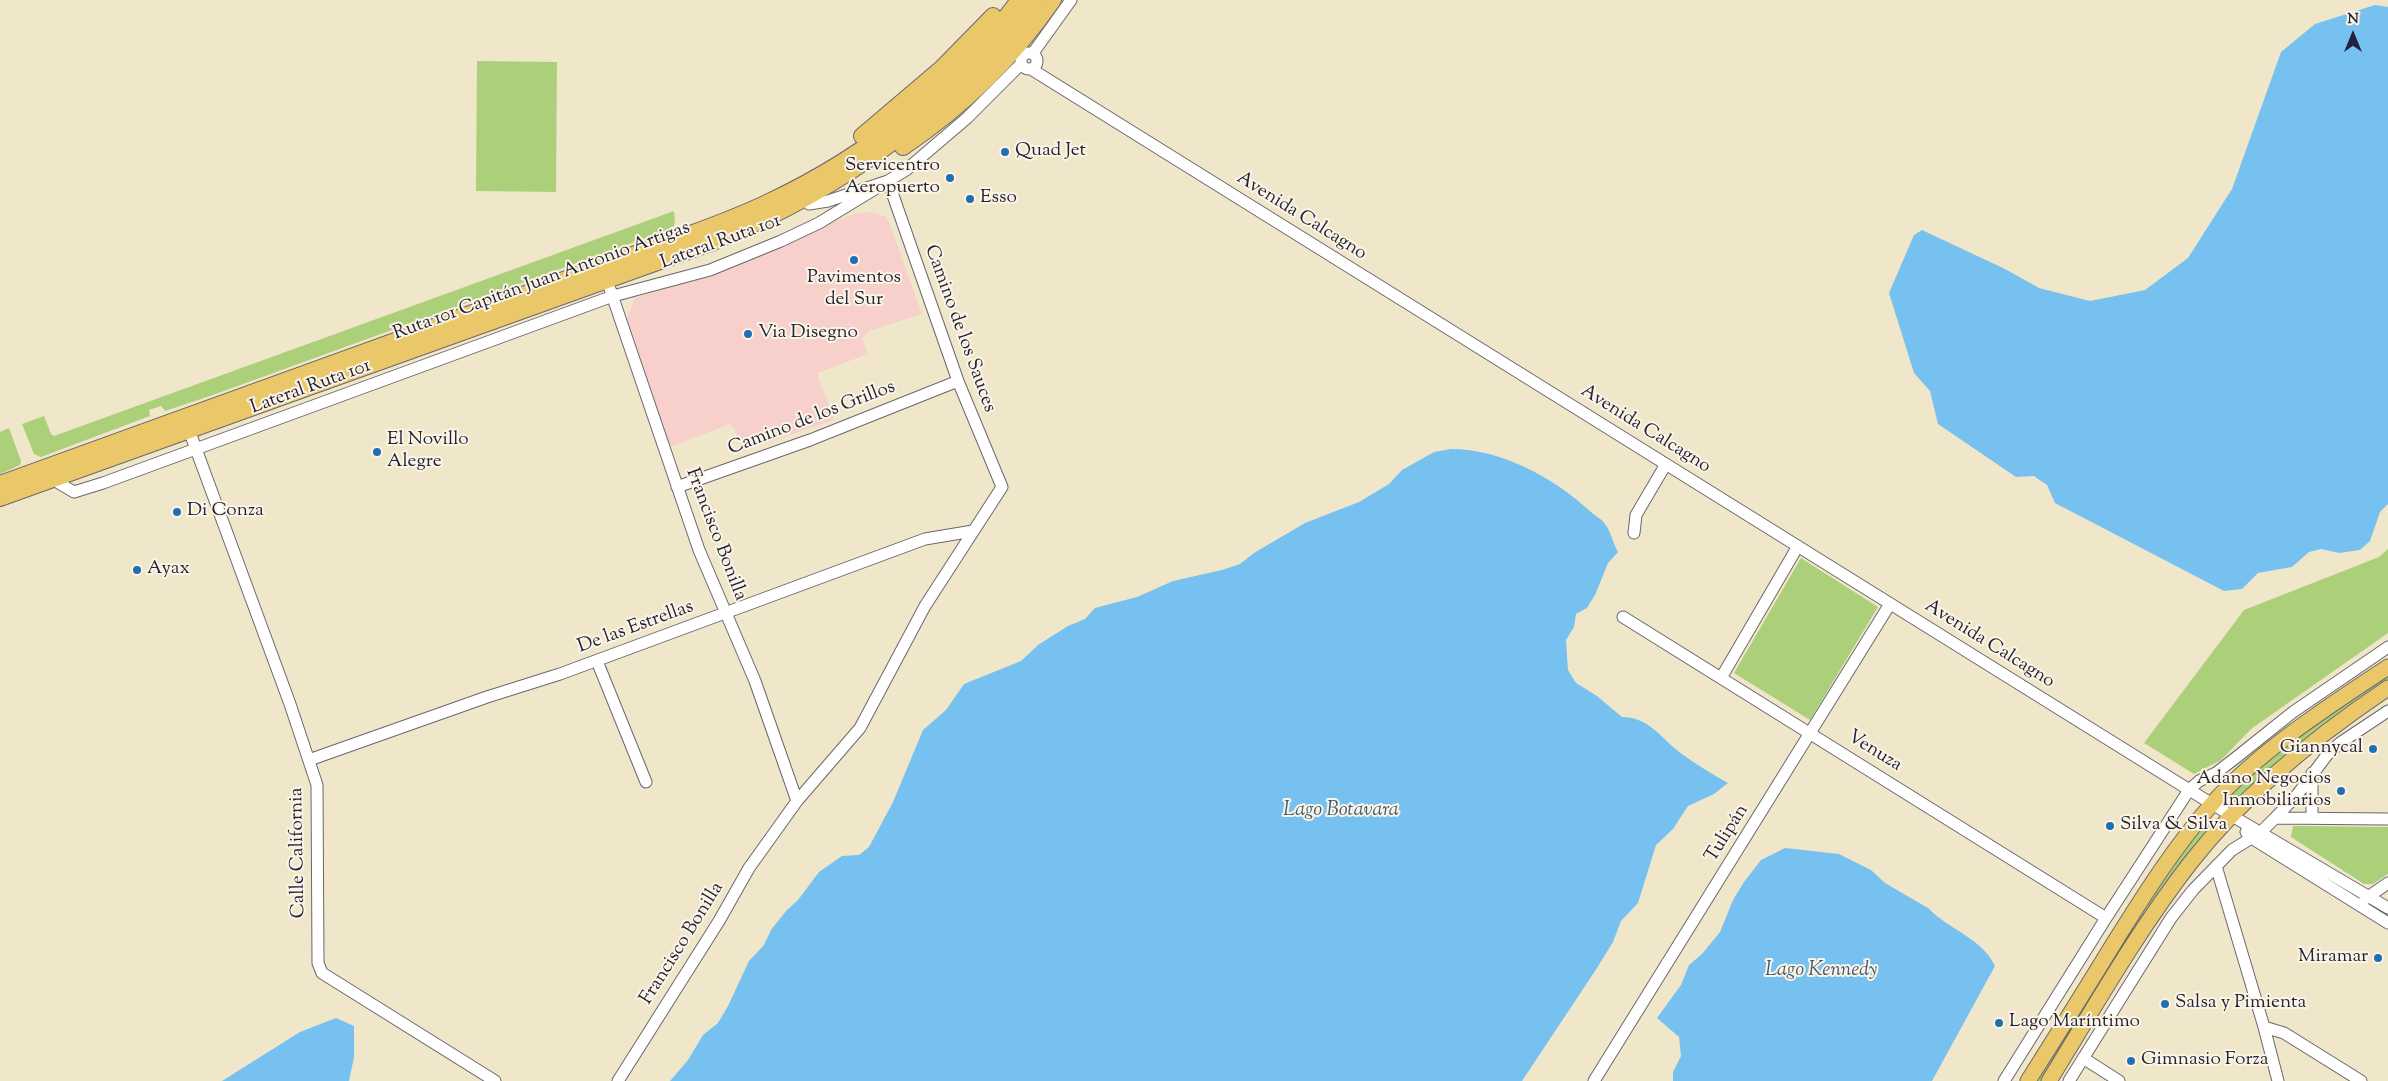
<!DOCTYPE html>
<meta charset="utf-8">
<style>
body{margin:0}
#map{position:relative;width:2388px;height:1081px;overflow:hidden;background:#f0e7ca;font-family:"Sorts Mill Goudy",serif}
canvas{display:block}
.north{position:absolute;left:2328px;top:10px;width:50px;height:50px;-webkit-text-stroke:4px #fcf5e5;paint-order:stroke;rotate:0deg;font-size:14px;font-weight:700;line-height:20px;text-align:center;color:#22223b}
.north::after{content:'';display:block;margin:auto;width:18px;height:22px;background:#22223b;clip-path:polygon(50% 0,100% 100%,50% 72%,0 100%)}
</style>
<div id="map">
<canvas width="2388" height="1081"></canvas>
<div class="north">N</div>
</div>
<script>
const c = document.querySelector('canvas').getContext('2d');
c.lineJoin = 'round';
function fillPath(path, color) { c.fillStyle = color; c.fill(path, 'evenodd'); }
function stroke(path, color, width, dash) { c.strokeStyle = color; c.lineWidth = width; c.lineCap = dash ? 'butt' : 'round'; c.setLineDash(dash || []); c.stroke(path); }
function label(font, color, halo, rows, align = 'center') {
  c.font = font + ' "Sorts Mill Goudy",serif'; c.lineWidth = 4; c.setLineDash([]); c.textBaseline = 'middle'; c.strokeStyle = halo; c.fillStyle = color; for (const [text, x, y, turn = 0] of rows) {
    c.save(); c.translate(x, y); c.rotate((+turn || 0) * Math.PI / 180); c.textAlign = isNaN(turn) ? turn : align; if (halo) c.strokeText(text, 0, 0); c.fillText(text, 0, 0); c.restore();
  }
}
const built = new Path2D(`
 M869 212 885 216 889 222 922 314 869 331 862 338 868 354 817 373 834 420 742 451 734 428 730 424 670 447 626 321 635 298 726 270 820 227 851 215Z`);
const green = new Path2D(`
 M477 61 557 62 556 192 476 191Z
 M674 211 675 222 673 228 210 396 165 411 161 406 149 410 150 416 41 457 34 454 22 424 44 416 51 434 54 436Z
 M9 428 21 461 20 465 0 474V432Z
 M2388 549V633L2251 729 2221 760 2194 774 2144 743 2244 610 2379 557Z
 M1801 558 1878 607 1810 720 1734 673Z
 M2388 673V683L2236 802 2229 801 2228 796 2277 752Z
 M2207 821H2212L2213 825 2044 1081H2034L2160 881Z
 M2293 826 2388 827V874L2373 884H2364L2291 837Z`);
const water = new Path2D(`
 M2375 5 2388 7V504L2380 512 2370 541 2360 550 2339 553 2321 549 2309 552 2292 567 2258 573 2242 589 2224 591 2055 503 2047 485 2034 476 2016 477 1938 424 1930 391 1914 373 1889 293 1914 235 1922 230 2005 269 2039 288 2090 301 2145 290 2188 258 2232 189 2281 52 2315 24Z
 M1451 449C1502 449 1554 478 1591 512 1595 516 1602 519 1605 524 1611 531 1613 544 1618 552L1608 563 1595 595 1587 608 1576 614 1574 627 1566 640 1568 670 1576 683 1597 696 1622 717C1650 717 1661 739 1682 754 1697 765 1712 774 1728 783L1714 794 1688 806 1673 829 1656 845 1638 903 1621 921 1613 942 1597 968 1522 1081H670L688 1060 703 1035 718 1023 728 1006 749 961 764 945 771 930 786 911 798 900 819 872 842 856 859 855 869 847 893 802 923 730 946 710 964 684 1021 661 1038 645 1068 626 1085 619 1095 608 1137 597 1173 581 1222 570 1240 564 1254 553 1305 523 1359 502 1389 484 1402 470 1434 452Z
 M1785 848 1839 854 1871 870 1885 883 1928 908C1948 929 1983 939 1995 966L1932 1081H1673V1072L1681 1056 1679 1037 1657 1018 1681 985 1689 965 1702 954 1720 932 1733 900 1744 882 1761 860Z
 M336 1018 354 1026V1057L349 1081H222L300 1032Z`);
const minor = new Path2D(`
 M1021 61a8 8 0 1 1 16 0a8 8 0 1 1-16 0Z
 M1033 53 1071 0
 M1031 69 2212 804 2388 908
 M610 289 699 550 755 681 797 801
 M189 430 290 704 317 785 318 963 322 973 495 1081
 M52 479 74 492 103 483 613 296 710 270 781 241 819 223 906 170 967 118 1021 64
 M677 487 810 440 958 381
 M1634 533 1636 515 1666 464
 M1623 617 2106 918
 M597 661 646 782
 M1721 678 1798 546
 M309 760 487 697 560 674 925 539 973 531
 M2312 773V817
 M2275 818 2388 819
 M2246 832 2250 837 2388 923
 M2216 866 2264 1027 2278 1081
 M2365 899 2388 883
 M2264 1027 2284 1033 2361 1081
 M2083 1058 2119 1081
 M618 1081 719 921 749 868 797 801 860 728 925 606 1002 487 958 381 888 181 828 201 809 204
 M1594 1081 1890 604
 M2004 1081 2106 918 2189 790 2199 781 2216 773 2238 756 2293 712 2388 647
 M2069 1081 2171 918 2193 890 2232 850 2261 832 2275 818 2297 795 2327 755 2340 743 2388 711`);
const major = new Path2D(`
 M2028 1081C2057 1035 2086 989 2114 943 2144 895 2175 846 2212 804 2259 751 2329 706 2388 667
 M2049 1081C2094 1008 2138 930 2191 862 2245 793 2315 737 2388 688`);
const highway = new Path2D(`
 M862 136 942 68 993 16
 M903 147C961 108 1013 58 1053 0
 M0 484 666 243C701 230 737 218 771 201 866 156 957 86 1019 0
 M0 498 713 242C844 188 948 114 1035 0`);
const markers = [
 [1005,152,5,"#1f6fb2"],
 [950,178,5,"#1f6fb2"],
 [970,199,5,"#1f6fb2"],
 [854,260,5,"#1f6fb2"],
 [748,334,5,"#1f6fb2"],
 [377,452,5,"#1f6fb2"],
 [177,512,5,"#1f6fb2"],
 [137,570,5,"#1f6fb2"],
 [2373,749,5,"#1f6fb2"],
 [2341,791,5,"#1f6fb2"],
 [2110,826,5,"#1f6fb2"],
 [2378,958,5,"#1f6fb2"],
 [2165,1004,5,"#1f6fb2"],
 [1999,1023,5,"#1f6fb2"],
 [2131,1061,5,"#1f6fb2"]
];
const poiNames = [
 ["Quad Jet",1015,152],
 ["Servicentro",940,167,"right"],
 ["Aeropuerto",940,189,"right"],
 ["Esso",980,199],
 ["Pavimentos",854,279,"center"],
 ["del Sur",854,301,"center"],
 ["Via Disegno",758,334],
 ["El Novillo",387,441],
 ["Alegre",387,463],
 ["Di Conza",187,512],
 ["Ayax",147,570],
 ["Giannycal",2363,749,"right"],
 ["Adano Negocios",2331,780,"right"],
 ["Inmobiliarios",2331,802,"right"],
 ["Silva & Silva",2120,826],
 ["Miramar",2368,958,"right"],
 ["Salsa y Pimienta",2175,1004],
 ["Lago Maríntimo",2009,1023],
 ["Gimnasio Forza",2141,1061]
];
const streetNames = [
 ["Avenida Calcagno",1301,217,32],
 ["Lateral Ruta 101",721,243,-20],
 ["Ruta 101 Capitán Juan Antonio Artigas",542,282,-20],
 ["Camino de los Sauces",959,329,70],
 ["Lateral Ruta 101",311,388,-20],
 ["Camino de los Grillos",812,419,-21],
 ["Avenida Calcagno",1645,430,32],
 ["Francisco Bonilla",715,535,69],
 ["De las Estrellas",636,628,-20],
 ["Avenida Calcagno",1989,645,32],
 ["Venuza",1874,752,32],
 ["Tulipán",1728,834,-58],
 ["Calle California",299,853,-91],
 ["Francisco Bonilla",683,944,-58]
];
const waterNames = [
 ["Lago Botavara",1341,812],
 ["Lago Kennedy",1821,972]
];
fillPath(built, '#f7d0cb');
fillPath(green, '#acd079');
fillPath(water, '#76c1ef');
stroke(minor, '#6a676d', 13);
stroke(major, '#6a676d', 17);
stroke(highway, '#6a676d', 18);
stroke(minor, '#fff', 11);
stroke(major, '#eac769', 15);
stroke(highway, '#eac769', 16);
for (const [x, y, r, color] of markers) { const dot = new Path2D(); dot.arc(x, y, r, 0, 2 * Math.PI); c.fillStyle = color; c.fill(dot); stroke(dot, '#fcf5e5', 2); }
label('19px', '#22223b', '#fcf5e5', poiNames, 'left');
label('19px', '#22223b', '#fcf5e5', streetNames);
label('italic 20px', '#3f5a7a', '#fcf5e5', waterNames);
</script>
